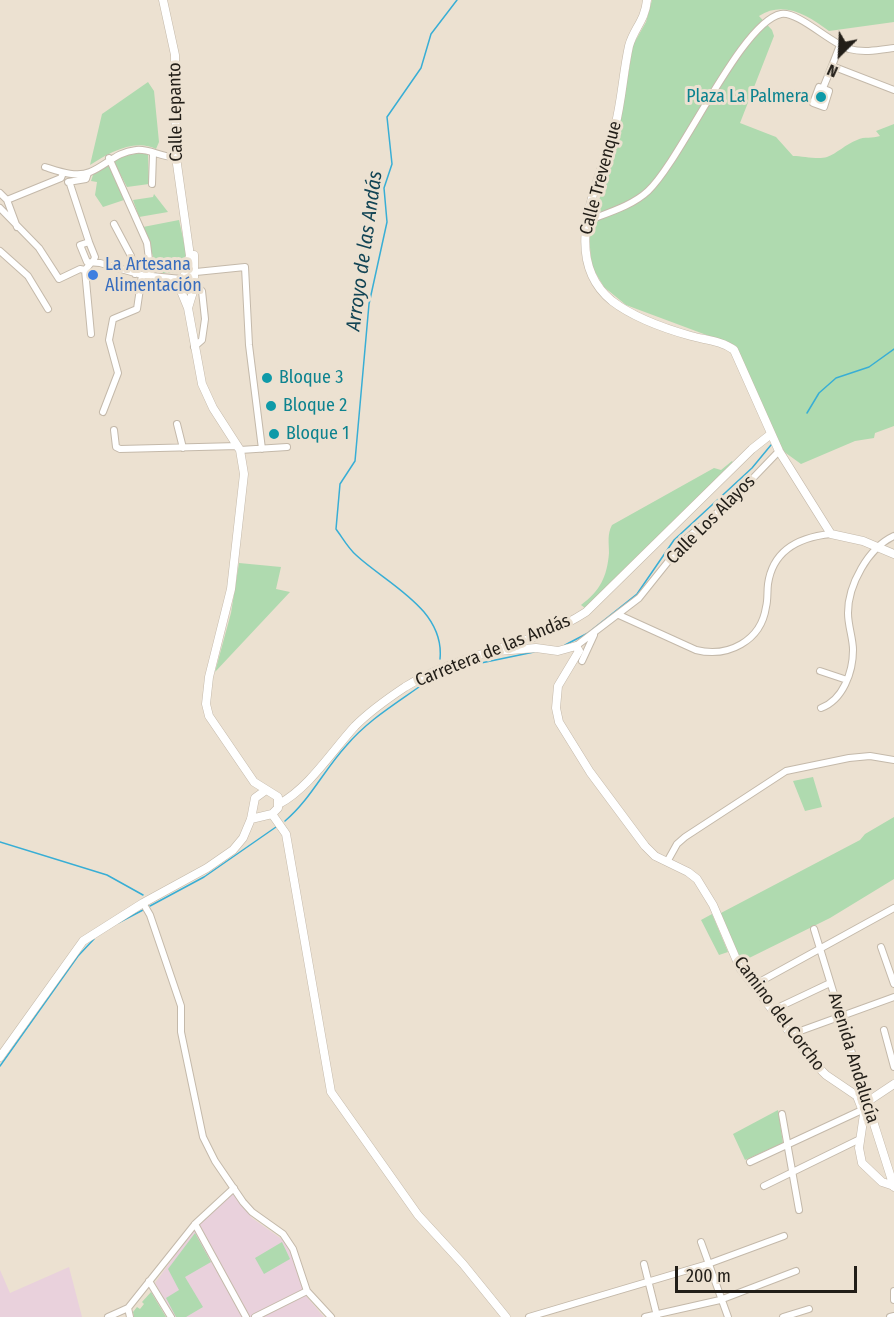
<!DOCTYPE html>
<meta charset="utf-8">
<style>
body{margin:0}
#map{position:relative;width:894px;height:1317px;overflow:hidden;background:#ece1d1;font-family:"Fira Sans Condensed",sans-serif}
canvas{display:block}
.north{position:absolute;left:810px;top:24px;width:60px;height:60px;-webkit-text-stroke:4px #ece1d1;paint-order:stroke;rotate:204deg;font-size:16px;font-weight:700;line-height:24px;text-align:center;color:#221e18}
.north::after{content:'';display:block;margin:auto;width:21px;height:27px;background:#221e18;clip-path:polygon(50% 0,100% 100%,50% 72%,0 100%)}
.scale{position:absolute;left:675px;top:1266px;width:182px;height:27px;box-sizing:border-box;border:3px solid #221e18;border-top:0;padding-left:8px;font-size:18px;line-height:21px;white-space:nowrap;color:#221e18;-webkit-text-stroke:4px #ece1d1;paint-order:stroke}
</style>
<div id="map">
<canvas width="894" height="1317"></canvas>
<div class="north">N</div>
<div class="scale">200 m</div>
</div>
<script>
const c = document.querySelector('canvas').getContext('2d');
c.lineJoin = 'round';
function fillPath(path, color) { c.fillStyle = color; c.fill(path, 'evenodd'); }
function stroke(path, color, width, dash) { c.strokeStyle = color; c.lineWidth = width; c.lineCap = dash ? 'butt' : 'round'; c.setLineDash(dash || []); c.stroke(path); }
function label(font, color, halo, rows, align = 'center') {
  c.font = font + ' "Fira Sans Condensed",sans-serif'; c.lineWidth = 6; c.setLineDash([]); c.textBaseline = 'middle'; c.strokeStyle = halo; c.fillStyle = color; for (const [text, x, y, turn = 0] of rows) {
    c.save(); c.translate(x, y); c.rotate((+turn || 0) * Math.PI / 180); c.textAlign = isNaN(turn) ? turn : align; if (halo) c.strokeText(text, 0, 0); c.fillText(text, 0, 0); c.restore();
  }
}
const industrial = new Path2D(`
 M233 1192 252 1218 283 1240 292 1254 306 1296 324 1317H174L155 1283 194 1229Z
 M69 1267 82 1317H0V1270L10 1293Z`);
const green = new Path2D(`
 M652 0H894V22L829 31C808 15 783 0 759 16L772 30 774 36 740 123 776 137 793 156C803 156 818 160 827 157 836 154 846 144 857 140 865 136 872 139 880 136L876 131 894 124V426L875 433 874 438 855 441 801 464 783 451 736 346 626 305 604 287 592 267 589 238 621 119 633 45 646 22Z
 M148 82 154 91 159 142 156 149C135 138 108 153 90 165L102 114Z
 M143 152 148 155 149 184 127 187 112 159Z
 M108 162 124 200 103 207 95 195 97 182 91 181 93 175Z
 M154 194 168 212 139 217 133 200 153 197Z
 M179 220 187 256 182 270 175 273H163L156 265 143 227Z
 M732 461 734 464 585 608 581 605C600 591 607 577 609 553 609 542 607 535 612 525L714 468 721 470Z
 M239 563 281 567 276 589 290 592 215 672 231 613Z
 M813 777 822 807 805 811 793 781Z
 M894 817V879L830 918 741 962 719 914 860 840 865 834Z
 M712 914 728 952 719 955 701 920Z
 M778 1110 783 1143 745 1160 733 1134Z
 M195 1233 211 1262 185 1277 203 1307 186 1317H176L166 1298 179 1290 168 1269Z
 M282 1242 290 1259 264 1274 255 1258Z
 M151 1292 166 1317H134L133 1312 137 1307 140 1309 144 1304 142 1302Z`);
const stream = new Path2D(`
 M807 413 819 393 836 378 869 367 894 349
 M565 645 588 633 637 594 674 540 752 468 771 445
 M440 659C445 609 387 584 356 555 348 548 342 537 336 529L340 484 355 461 369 304 387 222 384 188 392 164 387 117 421 68 431 34 457 0
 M481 663 534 652
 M285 821C310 800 324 770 346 746 369 719 397 703 426 682
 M0 842 107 875 143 895
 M150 906 204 877 276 827
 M118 923 143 910
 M0 1066 78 956 94 939`);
const minor = new Path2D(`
 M840 45 832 66 894 90
 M819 87 829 91 824 107 813 103Z
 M823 88 832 66
 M109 158 147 243 151 276
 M45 167C58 171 76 178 90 172 107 165 116 152 136 150 149 148 162 158 176 157
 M68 182 86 179 88 173
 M70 184 89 242
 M152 184 153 154
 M0 193 7 200 17 227
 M7 200 61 178 63 173
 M0 208 39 248 59 279 80 269 85 270 91 263
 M587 221C607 213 632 206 648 191 682 159 741 22 781 14 798 11 830 43 849 49 864 53 879 50 894 48
 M114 224 131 256 135 274
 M0 251 28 276 48 309
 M93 262 95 257 89 242 80 245 87 262 100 263 142 275 181 279
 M85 270 91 334
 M196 272 245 267 249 345 262 449
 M154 277 180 288
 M194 347 202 340 205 319 202 291 195 285
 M103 412 118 373 109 340 113 319 137 309 142 275
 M177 424 183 448
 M114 430 116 447 120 449 238 446
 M240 450 287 447
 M619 615 696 650C728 658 761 641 766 607 768 600 767 592 768 584 773 549 800 537 831 534
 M576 646 639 598 687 538 731 501 779 451
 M582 661 594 635
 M820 671 847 680
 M821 708C843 700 853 672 853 650 853 638 848 626 848 613 848 585 868 548 894 536
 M667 862 677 844 685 837 786 771 849 758 870 756 894 760
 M143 903 150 915 181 1006V1032L203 1137 215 1161 243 1202 252 1212 283 1234 293 1249 307 1291 331 1317
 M814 929 867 1102
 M881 947 894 984
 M754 985 894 908
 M773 1010 830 983
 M884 1030 894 1067
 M792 1034 894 997
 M782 1114 799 1210
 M750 1162 862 1110
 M764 1186 860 1139
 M195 1224 246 1317
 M701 1242 728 1317
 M644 1264 657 1316
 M149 1281 171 1317
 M894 1291V1300
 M128 1308 130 1317
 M108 1317 128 1308 195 1224 234 1188
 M255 1317 307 1291
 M529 1317 708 1264 784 1236
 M645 1317 720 1300 796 1271
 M783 1317 809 1309
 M890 1317 894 1316`);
const tertiary = new Path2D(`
 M163 0 175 55 176 157 190 256 184 276
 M647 0C645 21 634 28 629 46 623 73 622 100 615 127 600 180 558 257 612 301 633 317 666 329 691 336 706 340 722 341 734 350L779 451 831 534 863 541 894 554
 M194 255V281
 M188 308 195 285 193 279 187 276 181 279 179 286 188 308 202 384 213 408 240 450 244 474 231 589 209 677 206 704 209 716 254 782 278 797V808L272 814 251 819
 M498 651 536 648 558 651 576 646 579 651 558 686 556 708 559 722 590 772 645 846 655 856 688 872 697 879 713 905 740 968 811 1060 826 1075 857 1096 864 1114 859 1148 862 1163 882 1182 894 1186
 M279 804C309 788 332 751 355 726 370 711 387 699 405 687 461 652 531 648 586 612L752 449 771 434
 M272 814 286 834 331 1092 418 1215 463 1264 506 1317
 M0 1057 83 941 143 903 207 868 233 850 243 838 251 819 255 798 266 790
 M894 1084 867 1102 894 1187`);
const markers = [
 [821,97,6,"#0f9aa8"],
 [93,275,6,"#3f7fe0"],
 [267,378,6,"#0f9aa8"],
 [271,406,6,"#0f9aa8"],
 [274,434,6,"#0f9aa8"]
];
const cultureNames = [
 ["Plaza La Palmera",809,97,"right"],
 ["Bloque 3",279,378],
 ["Bloque 2",283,406],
 ["Bloque 1",286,434]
];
const streetNames = [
 ["Calle Lepanto",176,112,-91],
 ["Calle Trevenque",601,178,-75],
 ["Calle Los Alayos",711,520,-45],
 ["Carretera de las Andás",493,651,-22],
 ["Camino del Corcho",779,1014,53],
 ["Avenida Andalucía",853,1058,73]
];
const shopNames = [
 ["La Artesana",105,265],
 ["Alimentación",105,286]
];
const waterNames = [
 ["Arroyo de las Andás",365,251,-82]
];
fillPath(industrial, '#e9d1dc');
fillPath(green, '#afdaaf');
stroke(stream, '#38aed5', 1.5);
stroke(minor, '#c4b9aa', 8);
stroke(tertiary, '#c4b9aa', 9);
stroke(minor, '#fff', 6);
stroke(tertiary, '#fff', 8);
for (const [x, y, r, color] of markers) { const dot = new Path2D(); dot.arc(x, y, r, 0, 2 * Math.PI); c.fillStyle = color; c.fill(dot); stroke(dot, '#ece1d1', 2); }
label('18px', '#0d838f', '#ece1d1', cultureNames, 'left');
label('18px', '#221e18', '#ece1d1', streetNames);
label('18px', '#366cbe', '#ece1d1', shopNames, 'left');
label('italic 20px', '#134555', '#ece1d1', waterNames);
</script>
